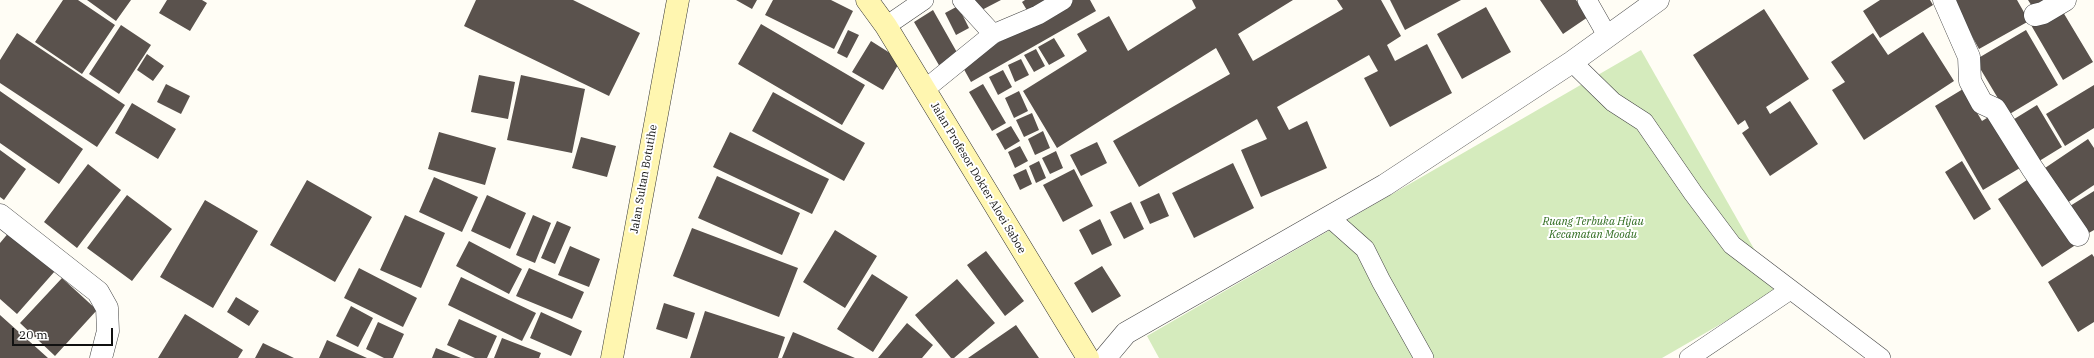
<!DOCTYPE html>
<style>
body{margin:0}
#map{position:relative;width:2094px;height:358px;overflow:hidden;background:#fffdf5;font-family:"IBM Plex Serif",serif}
canvas{display:block}
.scale{position:absolute;left:12px;top:328px;width:101px;height:18px;box-sizing:border-box;border:2px solid #111;border-top:0;padding-left:5px;font-size:12px;line-height:14px;white-space:nowrap;color:#111;-webkit-text-stroke:3px #fff;paint-order:stroke}
</style>
<div id="map">
<canvas width="2094" height="358"></canvas>
<div class="scale">20 m</div>
</div>
<script>
const c = document.querySelector('canvas').getContext('2d');
c.lineJoin = 'round';
function fillPath(path, color) { c.fillStyle = color; c.fill(path, 'evenodd'); }
function stroke(path, color, width, dash) { c.strokeStyle = color; c.lineWidth = width; c.lineCap = dash ? 'butt' : 'round'; c.setLineDash(dash || []); c.stroke(path); }
function label(font, color, halo, rows, align = 'center') {
  c.font = font + ' "IBM Plex Serif",serif'; c.lineWidth = 4; c.setLineDash([]); c.textBaseline = 'middle'; c.strokeStyle = halo; c.fillStyle = color; for (const [text, x, y, turn = 0] of rows) {
    c.save(); c.translate(x, y); c.rotate((+turn || 0) * Math.PI / 180); c.textAlign = isNaN(turn) ? turn : align; if (halo) c.strokeText(text, 0, 0); c.fillText(text, 0, 0); c.restore();
  }
}
const green = new Path2D(`
 M1641 50 1778 291 1662 358H1159L1147 336Z`);
const building = new Path2D(`
 M63 0H78L115 25 82 74 35 42Z
 M87 0H131L116 21Z
 M167 0H202L207 3 190 31 159 13Z
 M476 0H573L640 33 609 96 464 26Z
 M736 0H757L752 9Z
 M773 0H831L853 11 834 49 765 15Z
 M969 0H1001L976 13Z
 M1025 0H1057L1031 17 1022 2Z
 M1072 0H1090L1096 11 971 82 961 64Z
 M1192 0H1293L1238 34 1253 61 1343 9 1337 0H1381L1401 36 1387 45 1395 61 1427 44 1452 93 1390 127 1364 78 1378 71 1369 55 1277 107 1289 130 1307 121 1327 168 1261 197 1241 150 1267 139 1257 119 1139 187 1113 141 1230 74 1216 48 1057 148 1023 91 1087 51 1077 34 1109 16 1128 51 1196 8Z
 M1390 0H1461L1405 30Z
 M1540 0H1576L1588 17 1563 34Z
 M1880 0H1930L1933 5 1880 38 1863 11Z
 M1957 0H2017L2029 21 1979 49 1953 2Z
 M2028 0H2053L2035 11Z
 M958 6 969 28 956 35 945 13Z
 M1486 7 1511 52 1462 79 1437 34Z
 M2060 7 2093 62 2063 80 2031 25Z
 M1764 9 1809 79 1766 107 1770 114 1790 101 1818 144 1770 176 1742 133 1749 128 1745 120 1738 125 1693 55Z
 M933 10 959 56 940 67 914 22Z
 M761 24 865 85 842 125 738 64Z
 M121 25 151 45 119 94 89 74Z
 M848 30 859 35 847 58 837 53Z
 M2026 30 2058 85 2008 115 1975 60Z
 M1923 32 1954 81 1864 140 1832 90 1845 82 1831 62 1873 33 1888 55Z
 M17 33 125 105 97 147 0 83V60Z
 M1054 38 1065 56 1049 65 1038 47Z
 M871 41 901 60 883 90 852 72Z
 M1036 49 1045 66 1034 72 1024 55Z
 M147 54 164 66 153 81 137 70Z
 M1021 59 1029 75 1015 82 1008 65Z
 M1003 70 1012 87 998 95 989 77Z
 M479 75 515 82 508 119 471 112Z
 M521 75 585 89 572 153 507 140Z
 M166 84 190 96 181 114 157 102Z
 M983 84 1006 123 992 131 969 92Z
 M2094 85V128L2065 146 2046 114Z
 M1963 89 1982 121 1995 113 2025 165 1983 190 1935 106Z
 M0 91 83 149 59 184 0 143Z
 M1019 91 1028 111 1014 118 1005 98Z
 M773 92 865 143 844 181 752 131Z
 M132 103 176 129 158 159 115 133Z
 M2037 105 2062 147 2036 163 2011 121Z
 M1032 113 1039 130 1024 137 1016 120Z
 M1011 126 1020 141 1005 150 996 134Z
 M1043 131 1050 148 1035 155 1028 139Z
 M439 132 496 148 485 185 428 169Z
 M730 132 829 179 812 214 713 167Z
 M581 137 616 146 607 177 572 168Z
 M2088 139 2094 148V185L2067 203 2045 168Z
 M1097 142 1107 163 1081 176 1070 155Z
 M1020 146 1028 161 1015 168 1008 152Z
 M0 150 26 169 4 200 0 197Z
 M1056 151 1063 168 1050 174 1042 158Z
 M1039 161 1046 178 1036 183 1029 166Z
 M1962 161 1991 209 1974 220 1945 172Z
 M1233 163 1254 208 1194 238 1172 193Z
 M88 164 121 190 77 248 44 222Z
 M1026 169 1032 184 1020 190 1013 175Z
 M1074 169 1093 206 1063 222 1043 185Z
 M717 176 800 213 782 255 698 218Z
 M434 177 478 197 462 232 419 212Z
 M2030 178 2074 246 2042 267 1998 199Z
 M307 180 372 217 335 282 270 245Z
 M2094 191V230L2087 234 2070 206Z
 M1159 193 1169 216 1150 224 1140 202Z
 M127 195 172 229 132 281 87 248Z
 M487 195 526 213 510 249 471 231Z
 M205 200 258 231 213 308 160 277Z
 M1131 202 1144 229 1124 239 1110 212Z
 M405 215 445 233 421 288 380 270Z
 M533 215 551 223 535 263 516 255Z
 M1100 219 1112 245 1092 255 1079 230Z
 M557 221 571 227 555 264 541 258Z
 M692 228 798 268 779 317 673 276Z
 M835 230 877 256 845 308 803 282Z
 M10 231 55 271 17 314 0 299V243Z
 M469 241 522 269 509 294 456 266Z
 M570 246 600 259 589 287 558 275Z
 M986 251 1024 301 1005 316 967 265Z
 M2092 254 2094 257V322L2078 332 2048 282Z
 M1102 266 1121 296 1092 313 1074 283Z
 M359 268 417 298 403 327 344 298Z
 M529 268 584 292 572 319 516 296Z
 M872 274 908 297 873 352 837 329Z
 M461 277 536 313 522 341 448 305Z
 M62 278 97 310 55 356 20 323Z
 M957 279 995 323 954 358H951L915 315Z
 M236 297 259 311 249 326 227 312Z
 M664 303 695 313 687 339 656 329Z
 M351 306 373 318 358 347 336 336Z
 M705 311 785 337 778 358H690Z
 M541 312 582 331 571 356 530 338Z
 M185 314 243 350 238 358H158Z
 M0 315 48 358H0Z
 M459 319 497 336 487 358H475L447 345Z
 M378 322 404 334 393 358H384L366 349Z
 M907 323 933 345 922 358H878Z
 M1016 325 1039 358H968Z
 M793 332 855 358H782Z
 M502 338 541 353 539 358H494Z
 M327 340 367 358H319Z
 M263 343 294 358H255Z
 M436 348 461 358H432Z`);
const lane = new Path2D(`
 M962 0 993 34
 M1587 0 1608 37
 M886 26 924 0
 M1572 62 1613 102 1644 122 1693 193 1732 245 1881 358
 M924 90 993 34 1038 15 1063 0
 M1329 217 1365 249 1381 281 1424 358
 M1689 358 1790 290`);
const street = new Path2D(`
 M1944 0 1969 57 1970 81 1982 103 1995 109 2032 168 2078 235
 M2035 15 2043 13 2065 0
 M0 215 98 292 107 308 108 331 101 358
 M1105 358 1126 333 1385 185 1572 62 1658 0`);
const secondary = new Path2D(`
 M867 0 886 26 1088 358
 M612 358 678 0`);
const streetNames = [
 ["Jalan Profesor Dokter Aloei Saboe",978,178,59],
 ["Jalan Sultan Botutihe",644,179,-80]
];
const parkNames = [
 ["Ruang Terbuka Hijau",1593,222],
 ["Kecamatan Moodu",1593,235]
];
fillPath(green, '#d5ebbd');
fillPath(building, '#5a524d');
stroke(lane, '#444', 20);
stroke(street, '#444', 23);
stroke(secondary, '#333', 23);
stroke(lane, '#fff', 19);
stroke(street, '#fff', 22);
stroke(secondary, '#fff6b0', 22);
label('11px', '#111', '#fff', streetNames);
label('italic 11px', '#2f6b1f', '#fff', parkNames);
</script>
